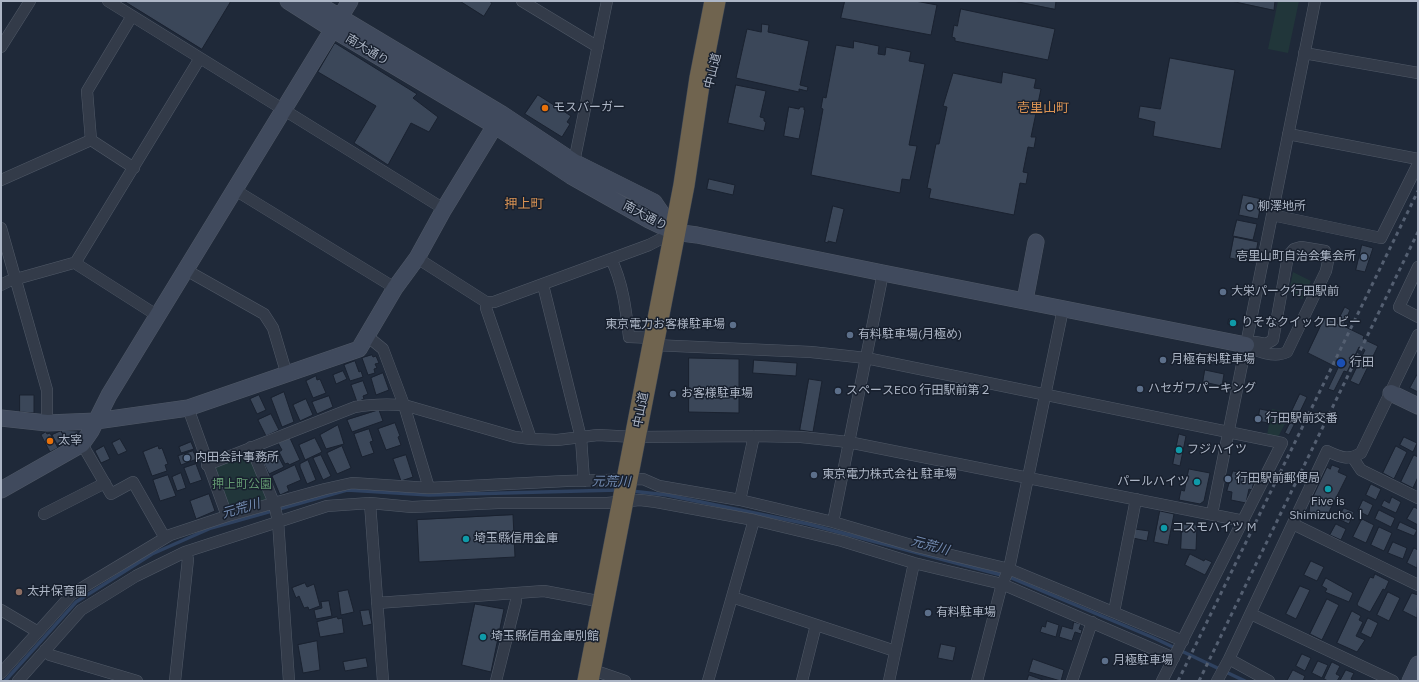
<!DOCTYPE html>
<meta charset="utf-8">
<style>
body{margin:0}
#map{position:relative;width:1419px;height:682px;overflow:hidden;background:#1f2939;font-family:"IBM Plex Sans",sans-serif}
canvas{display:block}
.frame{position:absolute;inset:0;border:2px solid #adb6c6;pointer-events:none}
</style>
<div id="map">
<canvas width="1419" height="682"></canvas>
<div class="frame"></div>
</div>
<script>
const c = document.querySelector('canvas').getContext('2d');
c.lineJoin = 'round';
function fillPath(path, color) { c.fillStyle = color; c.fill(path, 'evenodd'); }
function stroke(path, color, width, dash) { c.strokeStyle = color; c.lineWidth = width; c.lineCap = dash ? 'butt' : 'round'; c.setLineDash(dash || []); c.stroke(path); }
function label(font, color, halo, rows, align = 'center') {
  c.font = font + ' "IBM Plex Sans","Noto Sans JP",sans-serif'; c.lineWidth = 3; c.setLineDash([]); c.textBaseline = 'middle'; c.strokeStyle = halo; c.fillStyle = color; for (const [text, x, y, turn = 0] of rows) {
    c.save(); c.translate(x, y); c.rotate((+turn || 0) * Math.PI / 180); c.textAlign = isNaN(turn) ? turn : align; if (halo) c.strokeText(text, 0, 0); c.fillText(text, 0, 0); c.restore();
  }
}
const green = new Path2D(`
 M1278 1H1299L1288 53 1268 49Z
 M1293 272 1311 281 1302 299 1289 292Z
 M1272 409 1286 412V422L1278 437 1267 435Z
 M248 453 267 500 235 510 230 508 215 466Z`);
const stream = new Path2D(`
 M631 491 667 495 808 524 1009 577 1154 638 1245 681
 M5 681 76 602 152 554 211 528 347 490 429 495 618 490`);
const building = new Path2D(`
 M124 1H231L202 49Z
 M460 1H489L492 3 484 16Z
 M845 1H915L937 5 931 35 841 18Z
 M1014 1H1056L1055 9Z
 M1231 1H1275L1274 10Z
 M961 9 1055 29 1048 60 955 41V38L952 37 954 25 957 26Z
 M762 24 769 25 768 32 809 41 800 85 808 87 807 91 799 89V92L736 78 747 29 761 32Z
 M854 41 879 46 878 54 885 55 886 47 911 52 909 61 925 64 909 145 917 146 910 180 902 179 900 193 811 175 823 109 821 108 823 97 826 98 836 45 853 48Z
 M335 43 417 94 413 98 438 117 429 132 411 123 388 165 354 143 376 106 318 72Z
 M1170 58 1235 70 1221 149 1153 136 1155 122 1138 118 1140 106 1160 109Z
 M1003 72 1036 79 1034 88 1041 89 1031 137H1036L1034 148 1028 147 1023 172 1028 173 1026 184 1020 183 1014 215 929 198 931 189 927 188 936 144H939L947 107 943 106 953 73 1001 83Z
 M736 85 766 91 760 117 764 118V121L766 122 764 131 728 123Z
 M538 95 571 116 567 122 570 124 562 137 525 114Z
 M789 107 799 109 800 107H804V110H805L799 139 784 136Z
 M709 179 735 185 733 195 707 189Z
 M1243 195 1262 199 1258 219 1239 215Z
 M833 206 844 209 836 243 828 241V243L825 242Z
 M1237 220 1257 224 1253 240 1233 236Z
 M1234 237 1258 242 1254 263 1230 258Z
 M1362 245 1373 248 1365 272 1356 270Z
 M1345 307 1350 310 1343 326 1337 323Z
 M1325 317 1364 336 1363 339 1378 346 1359 385 1350 381 1365 350 1359 347 1347 372 1344 371 1334 391 1328 389 1338 368 1308 353Z
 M1229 319 1238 321 1237 326 1228 324Z
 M372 355 373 357 376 356 379 363 375 364 377 368 374 369 375 373 368 375 362 358Z
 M689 358 739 359V413L689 412Z
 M754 360 797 363 796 376 753 373Z
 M355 361 359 372 361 371 363 377 350 381 344 365Z
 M1205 370 1224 374 1222 386 1203 382Z
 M343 371 347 379 336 384 333 375Z
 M383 373 389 390 376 395 371 378Z
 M1417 375H1418V392L1410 388Z
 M316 376 317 380 320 379 326 393 313 398 306 381Z
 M809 379 822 381 813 432 800 430Z
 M363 381 368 394 363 396 364 399 357 402 351 385Z
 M284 392 294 422 282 427 271 398Z
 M1300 394 1307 397 1297 418 1290 415Z
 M20 395H34V413L20 412Z
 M259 395 266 410 257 414 250 399Z
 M329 396 333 407 317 414 312 402Z
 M306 399 313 415 300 421 293 405Z
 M1260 409 1270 411 1268 423 1258 421Z
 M379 410 383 421 352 432 347 420Z
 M271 414 279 430 266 436 258 420Z
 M1292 419 1296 421 1289 435 1285 433Z
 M395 423 400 436 398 437 401 445 386 450 378 429Z
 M338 425 344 444 326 449 320 435Z
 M369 429 373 441 370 442 374 453 362 457 354 434Z
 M61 430 78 431V436L67 442Z
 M61 431 67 442 58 446 52 435Z
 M46 432 47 434 50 433 58 448 50 452 41 435Z
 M1179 434 1186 436 1180 466 1173 464Z
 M1404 437 1417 443 1413 452 1400 445Z
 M290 438 300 460 289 465 288 463 285 464 279 452 282 450 278 443Z
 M315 438 322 452 305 460 299 445Z
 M120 439 127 451 118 455 112 443Z
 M191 442 194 449 181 453 179 447Z
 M104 446 110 459 101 463 95 451Z
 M158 446 159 449 162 448 168 464 165 465 167 471 152 476 143 452Z
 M342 446 351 468 337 474 327 453Z
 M1396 446 1407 452 1394 479 1383 473Z
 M193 451 197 459 181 465 178 456Z
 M277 454 284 467 269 474 262 460 264 458Z
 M321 455 331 476 323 480 313 458Z
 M406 455 413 477 401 481 393 459Z
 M1414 455 1418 457V477L1413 488 1401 482Z
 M308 460 316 480 307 484 300 467V464Z
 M196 464 202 480 190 484 184 468Z
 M295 465 301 480 287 486 289 491 280 495 272 476Z
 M1332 465 1340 468 1338 472 1347 476 1325 520 1310 515 1311 513 1309 512 1310 503 1327 467 1330 469Z
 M1189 469 1210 473 1204 501 1200 504 1179 500 1181 490 1184 491Z
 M1233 471 1255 475 1252 490 1249 489 1246 503 1231 500 1232 492 1227 491Z
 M181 473 186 488 177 491 172 477Z
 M168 475 176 496 160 501 153 480Z
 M1371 484 1381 489 1376 500 1366 495Z
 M209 494 215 511 196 519 190 501Z
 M1392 497 1401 502 1396 513 1381 506 1384 500 1389 503Z
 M1363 500 1373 505 1368 516 1358 511Z
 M1414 507 1418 509V525L1407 519Z
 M1344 508 1354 512 1349 524 1338 519Z
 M1379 510 1395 518 1391 527 1375 519Z
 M1160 511 1174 514 1168 545 1154 542Z
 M513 515 515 557 419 562 417 520Z
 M1362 519 1374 525 1366 543 1353 537Z
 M1400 522 1417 530 1414 536 1397 529Z
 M1182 524 1197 525 1196 550 1181 549Z
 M1336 524 1346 529 1341 540 1330 535Z
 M1379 527 1392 533 1384 551 1371 545Z
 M1135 529 1149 531 1147 541 1133 538Z
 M1393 542 1407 548 1403 559 1388 553Z
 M1414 548 1418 550 1417 568 1407 563Z
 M1190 554 1204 561 1205 559 1212 562 1205 575 1185 565Z
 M1311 561 1324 567 1317 581 1304 575Z
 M1375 574 1389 581 1385 590 1383 589 1370 612 1358 606 1357 604 1370 577 1373 578Z
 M1326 578 1353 593 1349 602 1325 592 1327 589 1322 586Z
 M305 583 307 587 314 584 320 606 309 610 308 607 304 608 299 596 296 598 292 588Z
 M1300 586 1310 590 1296 619 1286 614Z
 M348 590 354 612 341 615 338 592Z
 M1388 592 1400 598 1389 621 1377 615Z
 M1412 593 1418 595 1417 618 1403 611Z
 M1327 599 1339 605 1322 640 1310 634Z
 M329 601 332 616 316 619 314 610 322 608 321 602Z
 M475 604 504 609 491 672 462 665Z
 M369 610 372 624 363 626 360 611Z
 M1352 611 1361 616 1359 620 1363 622 1356 636 1365 640 1357 652 1337 643Z
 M337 617 338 619 342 618 344 633 320 637 317 622Z
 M1368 618 1378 623 1371 638 1361 633Z
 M1047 621 1059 625 1056 637 1040 632 1042 626 1045 627Z
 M1074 622 1081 624 1079 629 1082 630 1081 634 1075 632 1072 641 1059 637 1062 626 1072 629Z
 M317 641 320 670 303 673 298 645Z
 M941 644 956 647 953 661 938 658Z
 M1302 654 1311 658 1305 671 1296 666Z
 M366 658 368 667 345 671 343 662Z
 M1033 659 1064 670 1061 681 1029 672Z
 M1318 661 1328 665 1322 678 1312 673Z
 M1332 662 1340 666 1336 674 1340 676 1337 681H1328L1324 679Z
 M1293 670 1305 676 1303 681H1287Z
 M1346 670 1354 673 1351 679 1354 681H1340Z
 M1029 675 1043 680 1042 681H1027Z`);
const street = new Path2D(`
 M108 1 444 209
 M522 1 598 47
 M1 47 30 1
 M1304 53 1418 73
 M1288 134 1418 159
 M91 140 87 91 132 16
 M573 167 607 1
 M1 180 91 140 134 168
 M235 190 395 288
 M1272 215 1381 238 1418 164
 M1 228 47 390V423
 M1301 247 1325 251 1328 261 1326 271 1287 352C1275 358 1257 352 1246 345L1255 342 1266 344 1273 340 1288 256 1294 249Z
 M417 258 486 302H494L649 245 674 232
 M611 259C623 283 626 310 629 337L655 338
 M1418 267 1399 307 1418 317
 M186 270 264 314 273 328 287 375
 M1 285 9 281 77 262
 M543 285 581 438 584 481
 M488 302 486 308 531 439
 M158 316 78 265 77 260 200 58
 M367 336 383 349 404 405 429 488 566 481 643 479 659 486 740 500 833 522 918 547 1009 569 1183 641
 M653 345 811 352 866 358 1282 443 1162 681
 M188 408 227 516
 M82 444 111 494 133 482 165 538
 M251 447 274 503 278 521 289 681
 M1353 458 1361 470 1418 498
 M207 465 355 407C372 404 387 404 404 405L515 437 531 439 557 440 598 435 635 437 754 436 801 437 848 442 1244 521
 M740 500 754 436
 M370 503 383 681
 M44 514 105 483
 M1212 514 1315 1
 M833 522 883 273
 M1293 524 1418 585
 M732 597 895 651
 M377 603 544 591 603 602
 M1 610 38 632
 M1114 612 1136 499
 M1251 614 1393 681
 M45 650 50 655 137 681
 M590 669 625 681
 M1 673 72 594 170 535 227 516 325 489 352 483 429 488
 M18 681 81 610 136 576 185 552 327 506 370 503 412 507 498 503H607L640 500 656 502 754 520 842 541 914 563 1002 584 1174 658
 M175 681 188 559 185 552
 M496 681 516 601V593
 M708 681 754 520
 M802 681 816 625
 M889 681 914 563
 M977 681 1002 584 1009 569 1063 309
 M1072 681 1092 622
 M1217 681 1229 659
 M1269 681 1229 659 1327 451C1340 457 1348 461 1361 453L1418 335`);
const secondary = new Path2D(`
 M288 1 332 29 495 126 571 176 649 220 674 232 697 235 883 273 1246 345
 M313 1 502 114 574 162 654 202 673 230
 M1025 300 1036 242
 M1391 393 1418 406
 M1 418 47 423 96 421 188 408 359 349 395 288 417 258 444 209 502 114
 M1 490 82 444 91 431 109 395 350 1
 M1410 681 1418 664`);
const highway = new Path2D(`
 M588 681 684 185 700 78 715 1`);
const rail = new Path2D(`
 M1178 681 1418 191
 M1199 681 1418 232`);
const markers = [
 [545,108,4,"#e8710a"],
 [1250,207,4,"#5c6f8a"],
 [1364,257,4,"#5c6f8a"],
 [1223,292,4,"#5c6f8a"],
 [1233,323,4,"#0f9aa8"],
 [733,325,4,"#5c6f8a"],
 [850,335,4,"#5c6f8a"],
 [1163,360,4,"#5c6f8a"],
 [1341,363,5,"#1a4fb4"],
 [1140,389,4,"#5c6f8a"],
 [838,391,4,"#5c6f8a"],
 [673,394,4,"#5c6f8a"],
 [1258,419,4,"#5c6f8a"],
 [50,441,4,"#e8710a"],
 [1179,450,4,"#0f9aa8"],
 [187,458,4,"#5c6f8a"],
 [814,475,4,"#5c6f8a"],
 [1228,479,4,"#5c6f8a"],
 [1197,482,4,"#0f9aa8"],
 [1328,489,4,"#0f9aa8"],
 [1164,528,4,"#0f9aa8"],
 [466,539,4,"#0f9aa8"],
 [19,592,4,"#8d6e63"],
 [928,613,4,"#5c6f8a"],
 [483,637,4,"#0f9aa8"],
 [1105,661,4,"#5c6f8a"]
];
const streetNames = [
 ["南大通り",367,50,31],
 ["中山道",713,71,-76],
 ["南大通り",645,216,28],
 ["中山道",641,410,-79]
];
const poiNames = [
 ["モスバーガー",553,108],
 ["柳澤地所",1258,207],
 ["壱里山町自治会集会所",1356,257,"right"],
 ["大栄パーク行田駅前",1231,292],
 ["りそなクイックロビー",1241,323],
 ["東京電力お客様駐車場",725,325,"right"],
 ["有料駐車場(月極め)",858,335],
 ["月極有料駐車場",1171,360],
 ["行田",1350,363],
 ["ハセガワパーキング",1148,389],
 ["スペースECO 行田駅前第２",846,391],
 ["お客様駐車場",681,394],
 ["行田駅前交番",1266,419],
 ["太宰",58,441],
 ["フジハイツ",1187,450],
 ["内田会計事務所",195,458],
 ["東京電力株式会社 駐車場",822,475],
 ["行田駅前郵便局",1236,479],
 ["パールハイツ",1189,482,"right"],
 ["Five is",1328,502,"center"],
 ["Shimizucho.Ⅰ",1328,516,"center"],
 ["コスモハイツ M",1172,528],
 ["埼玉縣信用金庫",474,539],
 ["太井保育園",27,592],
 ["有料駐車場",936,613],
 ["埼玉縣信用金庫別館",491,637],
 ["月極駐車場",1113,661]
];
const parkNames = [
 ["押上町公園",242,485]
];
const neighbourhoodNames = [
 ["壱里山町",1043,108],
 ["押上町",524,204]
];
const waterNames = [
 ["元荒川",611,482,1],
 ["元荒川",241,509,-16],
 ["元荒川",930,546,15]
];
fillPath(green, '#21363a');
stroke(stream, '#2f4260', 3.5);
fillPath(building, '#3b4759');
stroke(building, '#1a2230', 1);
stroke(street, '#505967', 12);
stroke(secondary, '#505967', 17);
stroke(highway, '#3d4654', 22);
stroke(street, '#333b49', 11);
stroke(secondary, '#404a5d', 16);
stroke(highway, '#70644f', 21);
stroke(rail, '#545f71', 3, [4, 4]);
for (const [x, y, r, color] of markers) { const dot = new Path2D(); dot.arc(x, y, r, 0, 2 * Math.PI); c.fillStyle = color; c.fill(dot); stroke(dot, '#18202e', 1.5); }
label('12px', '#adb6c6', '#18202e', streetNames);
label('12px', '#adb6c6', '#18202e', poiNames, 'left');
label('12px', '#639871', '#18202e', parkNames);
label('13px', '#da9354', '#18202e', neighbourhoodNames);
label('italic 13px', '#738bb1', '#18202e', waterNames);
</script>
